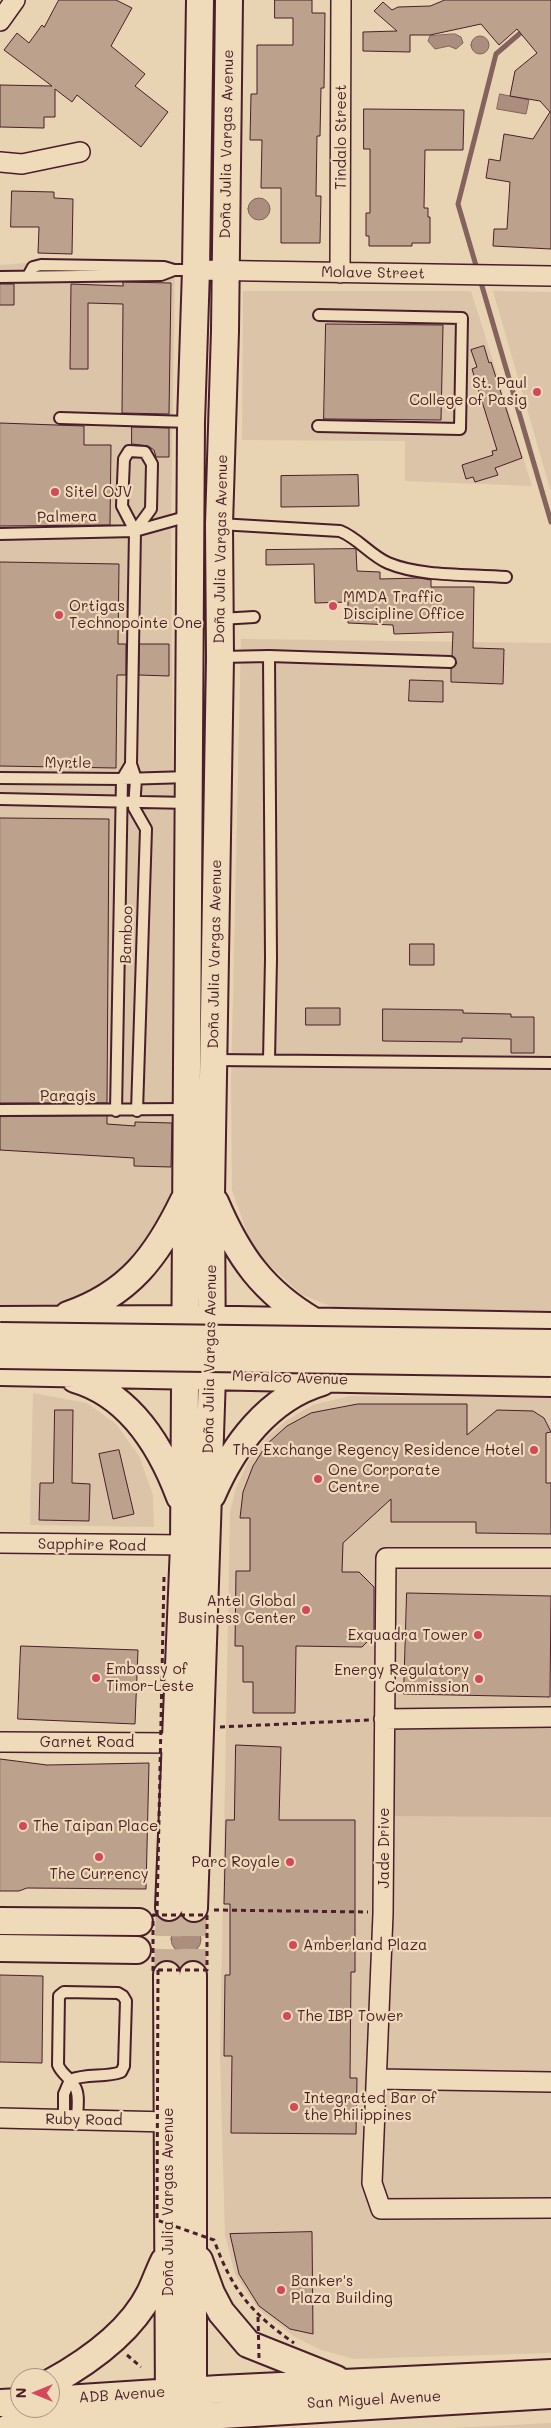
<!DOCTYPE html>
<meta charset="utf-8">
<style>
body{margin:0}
#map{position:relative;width:551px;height:2428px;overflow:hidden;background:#e8d3b3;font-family:Mali,sans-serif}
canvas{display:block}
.north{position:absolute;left:10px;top:2368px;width:50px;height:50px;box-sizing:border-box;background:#efdab9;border:1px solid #ad8f80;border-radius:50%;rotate:270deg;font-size:14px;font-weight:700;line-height:20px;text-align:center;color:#4a1f2b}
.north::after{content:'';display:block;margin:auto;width:18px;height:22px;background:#d1495b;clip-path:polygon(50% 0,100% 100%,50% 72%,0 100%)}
</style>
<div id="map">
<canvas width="551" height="2428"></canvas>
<div class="north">N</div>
</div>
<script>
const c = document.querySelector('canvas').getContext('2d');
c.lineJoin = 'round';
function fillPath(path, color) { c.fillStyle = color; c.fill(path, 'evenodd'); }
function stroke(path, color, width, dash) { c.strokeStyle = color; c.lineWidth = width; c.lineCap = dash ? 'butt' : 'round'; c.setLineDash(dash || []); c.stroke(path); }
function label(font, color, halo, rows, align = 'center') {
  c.font = font + ' Mali,sans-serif'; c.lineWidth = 4.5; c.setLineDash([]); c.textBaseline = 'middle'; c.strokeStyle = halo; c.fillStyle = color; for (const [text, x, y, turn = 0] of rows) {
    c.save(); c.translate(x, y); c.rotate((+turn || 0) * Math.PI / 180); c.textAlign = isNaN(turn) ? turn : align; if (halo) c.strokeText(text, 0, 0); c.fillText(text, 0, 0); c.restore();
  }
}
const built = new Path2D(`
 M37 262H175L171 522 176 1203 138 1259 86 1298 54 1308 0 1313V265Z
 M243 291H471L532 486 405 481V441L242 440Z
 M493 291 551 292V492Z
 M241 639 551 643V1315L347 1313 301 1294 263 1259 248 1236 232 1190 231 1083Z
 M33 1393 87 1403 116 1424 139 1456 153 1495 154 1527 30 1525Z
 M350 1396 551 1397V2353L354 2359 321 2350 295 2337 258 2309 235 2274 225 2235 220 2057 230 1512 236 1488 248 1462 267 1437 287 1420 313 1405Z
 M551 2423V2428H451Z`);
const green = new Path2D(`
 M392 1724H551V1817L392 1816Z`);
const water = new Path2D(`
 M455 34 461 37 463 43 456 49 449 46 435 49 428 41 430 36Z
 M471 45a9 9 0 1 1 18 0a9 9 0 1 1-18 0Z
 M500 94 529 100 526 114 497 109Z
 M248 209a11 11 0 1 1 22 0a11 11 0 1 1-22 0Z
 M171 1939a15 15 0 1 1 30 0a15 15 0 1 1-30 0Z`);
const stream = new Path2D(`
 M525 29 496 54 458 204 551 522`);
const building = new Path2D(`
 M59 0H116L132 8 111 46 145 74 135 86 168 112 141 147 77 95 72 102 55 89V117H44V128L0 127V85L52 86 4 50 17 33 29 43 42 25 44 27Z
 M275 0H312V13H325L324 88H321L320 136H317L316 196H321L320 243H281V188H261L262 140H250L251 94H257V45H293V18H275Z
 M445 0H551V249L493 246 494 229H507L510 182 486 178 489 159 500 161 504 134 533 139 550 112 540 101 510 96 515 71 537 53 517 29 499 45 481 24 430 35H410V52L363 51V32L397 31 374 11 383 2 392 10 398 7 430 6Z
 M364 109 464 110 463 150H425L424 208H428V217H430V243H412V246H369V236H366V213H370V149H364Z
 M12 191 54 192V198L73 199 72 254 38 253 39 227H11Z
 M123 282 171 283 169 414 122 413 123 304 88 303V369H70L71 284 123 286Z
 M0 284H14V305H0Z
 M326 324 443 325 441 420 324 419Z
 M484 346 489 363 491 362 522 458 495 468 498 475 475 482 473 477 466 479 462 465 493 455 492 451 497 450 472 369 477 367 471 350Z
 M0 423 84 426V445H111L110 525 0 526Z
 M132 427 169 428V457H156L154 450 148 446 132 444Z
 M358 475 359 506 281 507V476Z
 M356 549 357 571 380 572V579L419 578 431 580V587H474L473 648 504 649 503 684 451 682V669L457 663 452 656 453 632 394 634 393 625 348 623V602L315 603 314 564 266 565V550Z
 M0 562 119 564 118 644H126V675H117L116 768 0 766Z
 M140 644H169V676L139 675Z
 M410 680 443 681V702L409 701Z
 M0 818 109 819 107 1103H0Z
 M410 944H434V965H410Z
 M306 1008H340V1025H306Z
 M383 1009 463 1010V1013L511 1014V1017H534V1053H511V1039L462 1038V1042L383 1041Z
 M107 1116V1124L135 1126V1122L172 1123 171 1167 134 1166V1158L0 1150V1117Z
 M358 1404H467V1435L497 1410 533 1411 544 1418 551 1432 546 1433V1483H551V1534L476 1533V1522H391V1499L343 1543 342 1572H359L374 1587V1635L362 1647 296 1646 295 1713H253V1682H243V1646H235L236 1571H250V1518H240L243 1492 253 1466 267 1444 287 1426 311 1413Z
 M55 1410H73L72 1483 90 1484 89 1521 39 1520 40 1483H53Z
 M119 1450 134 1514 113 1519 99 1454Z
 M407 1593 551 1596 550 1697 404 1694Z
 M21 1646 138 1650 135 1724 18 1719Z
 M236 1745 281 1747 279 1820H355V1972H351L350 2078H357L356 2134 231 2133 232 2056H224L225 1975H230V1904H224L226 1820H234Z
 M0 1759 47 1765 149 1763 146 1889 27 1888 19 1891H0Z
 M0 1975 43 1976 42 2063 0 2062Z
 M312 2232 313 2334 290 2329 259 2306 239 2274 230 2234Z`);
const secondaryTunnel = new Path2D(`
 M167 1975 169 1907
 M193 1975 194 1908`);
const path = new Path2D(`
 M220 1727 369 1720
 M214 1910 368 1912
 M127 2355 141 2367`);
const lane = new Path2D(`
 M28 276 33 267 41 265 164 267 174 270
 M0 277 161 275 174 270H196
 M60 418 190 422
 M318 426 460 429 462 318 319 315
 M219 524 340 531C358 538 370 555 388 563 421 577 470 574 506 577
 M135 531 151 509 152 464 145 452 129 451 124 459 122 506 135 531 131 764 136 779 134 808 146 829 137 1111
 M0 534 135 531 189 516
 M220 619 254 617
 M269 656 271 959 269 1060
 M221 657 269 656 450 662
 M0 778 122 779 189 777
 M0 799 189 803
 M214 1060 551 1063
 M0 1110 186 1109
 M116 1111 122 779 131 764
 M64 2119V2094L70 2080C88 2073 104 2078 121 2072L124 2066 126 2001 123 1996 118 1993 64 1992 59 1996 58 2065C62 2075 71 2078 75 2087 80 2095 77 2110 77 2120`);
const street = new Path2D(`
 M0 21 15 0
 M0 162 22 164 80 152
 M196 270 551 276
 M340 273 341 0
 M0 1543 184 1545
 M551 1558H386L383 1914 372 2183 381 2209 551 2208
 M384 1719 551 1717
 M0 1742 175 1743
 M378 2079 551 2082
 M0 2118 169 2122`);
const secondary = new Path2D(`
 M215 1202C238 1256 263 1292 315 1322
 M68 1315C129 1294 157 1256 184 1200
 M0 1320 185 1319 551 1326
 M0 1372 551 1383
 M75 1379C130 1395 161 1446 180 1497
 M212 1495C233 1446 268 1398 322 1382
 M169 1907 184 1545 191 422 196 270 200 0
 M194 1908 212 1376 211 1195 220 658 219 524 225 331 229 0
 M0 1921 139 1922
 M0 1948 137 1950
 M167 1975 169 2410
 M193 1975V2407
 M199 2260 211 2293 221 2312 248 2344 336 2379
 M50 2383C88 2362 130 2333 150 2293 155 2283 159 2271 164 2261
 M50 2400 219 2389 551 2373
 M0 2403 20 2402
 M8 2428 551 2395`);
const pathBridge = new Path2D(`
 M153 1915H207V1970H153Z
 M157 1915 164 1577
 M158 1970 157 2220 214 2240C232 2290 251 2313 294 2343
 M258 2317 259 2358`);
const secondaryBridge = new Path2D(`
 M0 1336 551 1343
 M0 1355 551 1363`);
const markers = [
 [537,392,5,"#d1495b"],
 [55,492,5,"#d1495b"],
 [333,606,5,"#d1495b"],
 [59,615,5,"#d1495b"],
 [534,1450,5,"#d1495b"],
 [318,1479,5,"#d1495b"],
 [306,1610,5,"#d1495b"],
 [478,1635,5,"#d1495b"],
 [96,1678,5,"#d1495b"],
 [479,1679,5,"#d1495b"],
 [23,1826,5,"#d1495b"],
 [99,1857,5,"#d1495b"],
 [290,1862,5,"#d1495b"],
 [293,1945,5,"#d1495b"],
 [287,2016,5,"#d1495b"],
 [294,2107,5,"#d1495b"],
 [281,2290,5,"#d1495b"]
];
const streetNames = [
 ["Tindalo Street",341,137,-90],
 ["Doña Julia Vargas Avenue",227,144,-89],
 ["Molave Street",373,273,1],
 ["Palmera",67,517,-1],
 ["Doña Julia Vargas Avenue",221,549,-89],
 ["Myrtle",68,763,1],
 ["Bamboo",127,935,-88],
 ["Doña Julia Vargas Avenue",215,954,-89],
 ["Paragis",68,1096],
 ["Doña Julia Vargas Avenue",210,1359,-89],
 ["Meralco Avenue",290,1378,2],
 ["Sapphire Road",92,1545,1],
 ["Garnet Road",87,1742],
 ["Jade Drive",384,1848,-90],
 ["Ruby Road",84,2120,1],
 ["Doña Julia Vargas Avenue",168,2202,-90],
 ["ADB Avenue",122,2395,-4],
 ["San Miguel Avenue",374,2400,-3]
];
const poiNames = [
 ["St. Paul",527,383,"right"],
 ["College of Pasig",527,400,"right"],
 ["Sitel OJV",65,492],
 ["MMDA Traffic",343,597],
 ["Discipline Office",343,614],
 ["Ortigas",69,606],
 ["Technopointe One",69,623],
 ["The Exchange Regency Residence Hotel",524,1450,"right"],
 ["One Corporate",328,1470],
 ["Centre",328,1487],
 ["Antel Global",296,1601,"right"],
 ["Business Center",296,1618,"right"],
 ["Exquadra Tower",468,1635,"right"],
 ["Embassy of",106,1669],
 ["Timor-Leste",106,1686],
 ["Energy Regulatory",469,1670,"right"],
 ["Commission",469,1687,"right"],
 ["The Taipan Place",33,1826],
 ["Parc Royale",280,1862,"right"],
 ["The Currency",99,1874,"center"],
 ["Amberland Plaza",303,1945],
 ["The IBP Tower",297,2016],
 ["Integrated Bar of",304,2098],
 ["the Philippines",304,2115],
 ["Banker's",291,2281],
 ["Plaza Building",291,2298]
];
fillPath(built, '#dbc4a8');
fillPath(green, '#ceb49c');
fillPath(water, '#ac8e7f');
stroke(water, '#85625d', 1);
stroke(stream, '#85625d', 5);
fillPath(building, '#bca18d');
stroke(building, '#4a1f2b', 1);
stroke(secondaryTunnel, '#c8af98', 26, [26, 13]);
stroke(lane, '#4a1f2b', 14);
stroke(street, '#4a1f2b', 22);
stroke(secondary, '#4a1f2b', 30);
stroke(path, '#4a1f2b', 3, [5, 4]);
stroke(lane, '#efdab9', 10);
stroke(street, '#efdab9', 19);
stroke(secondary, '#efdab9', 26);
stroke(secondaryBridge, '#4a1f2b', 30, []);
stroke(pathBridge, '#4a1f2b', 3, [5, 4]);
stroke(secondaryBridge, '#efdab9', 26);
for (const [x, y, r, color] of markers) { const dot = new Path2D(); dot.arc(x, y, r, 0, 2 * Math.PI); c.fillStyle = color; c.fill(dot); stroke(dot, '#efdab9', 2); }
label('15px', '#4a1f2b', '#efdab9', streetNames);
label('15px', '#4a1f2b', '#efdab9', poiNames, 'left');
</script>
